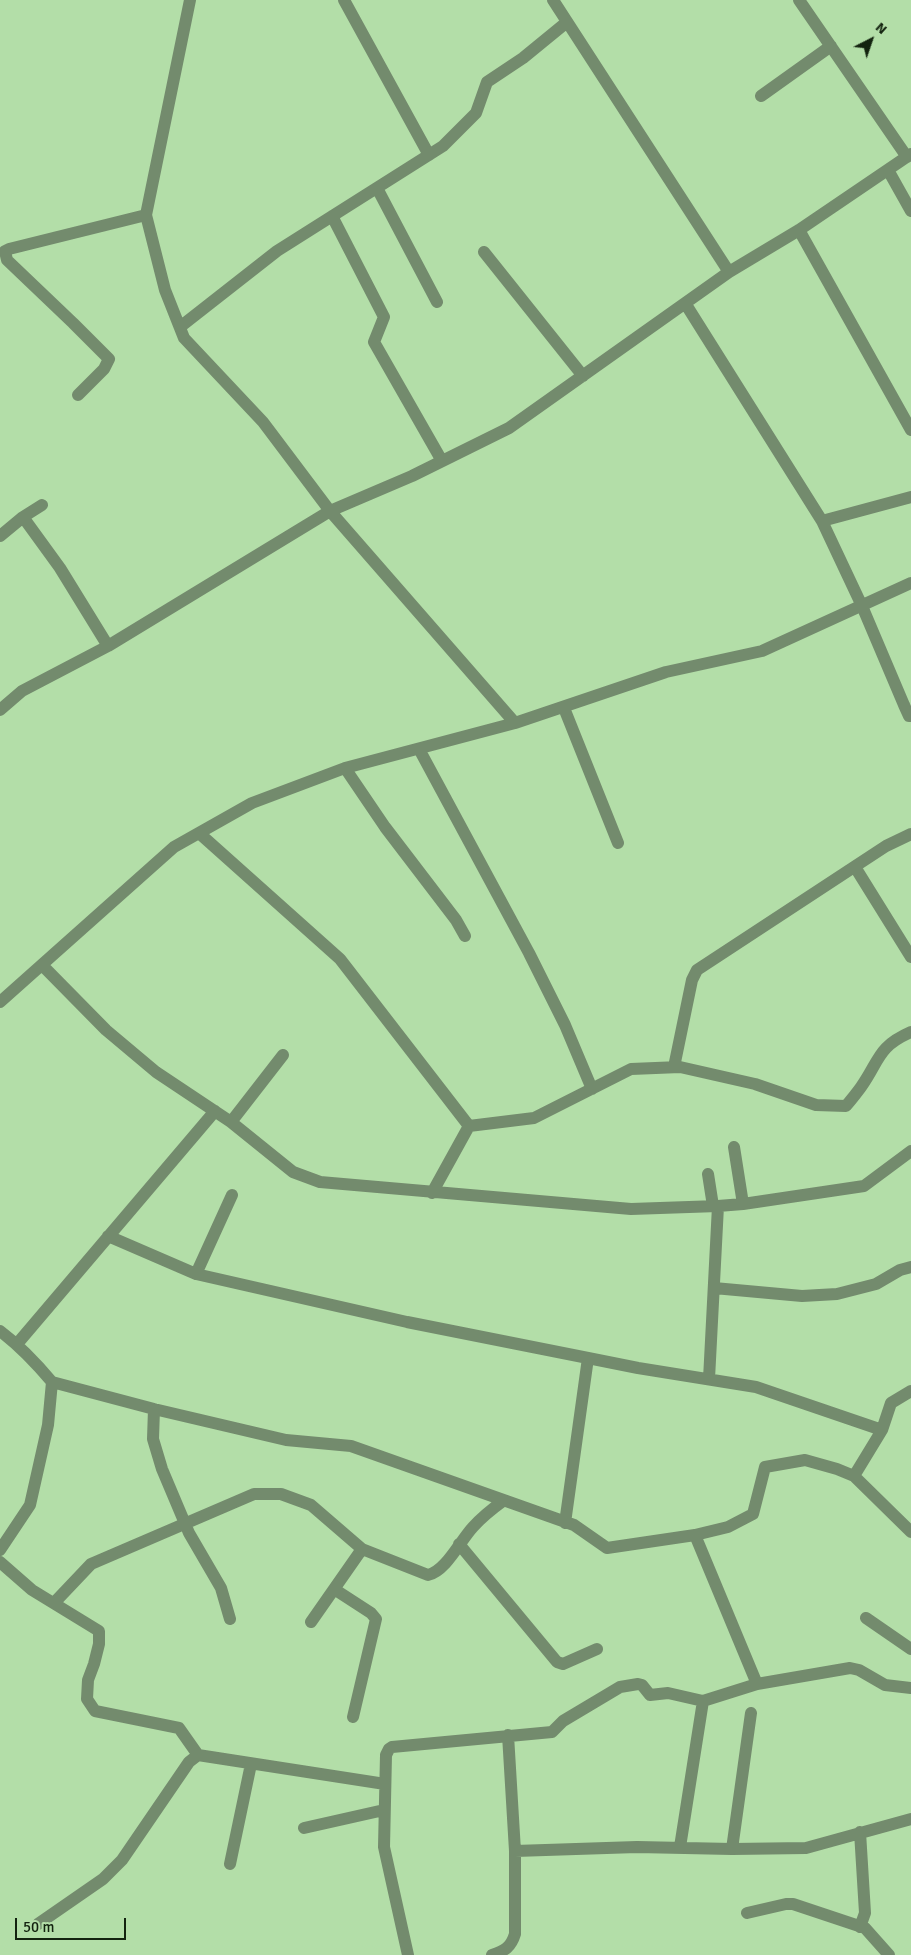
<!DOCTYPE html>
<style>
body{margin:0}
#map{position:relative;width:911px;height:1955px;overflow:hidden;background:#b3dea8;font-family:Signika,sans-serif}
canvas{display:block}
.north{position:absolute;left:846px;top:15px;width:50px;height:50px;-webkit-text-stroke:4px #b3dea8;paint-order:stroke;rotate:41deg;font-size:14px;font-weight:700;line-height:20px;text-align:center;color:#13230f}
.north::after{content:'';display:block;margin:auto;width:18px;height:22px;background:#13230f;clip-path:polygon(50% 0,100% 100%,50% 72%,0 100%)}
.scale{position:absolute;left:15px;top:1918px;width:111px;height:22px;box-sizing:border-box;border:2px solid #13230f;border-top:0;padding-left:6px;font-size:15px;line-height:18px;white-space:nowrap;color:#13230f;-webkit-text-stroke:4px #b3dea8;paint-order:stroke}
</style>
<div id="map">
<canvas width="911" height="1955"></canvas>
<div class="north">N</div>
<div class="scale">50 m</div>
</div>
<script>
const c = document.querySelector('canvas').getContext('2d');
c.lineJoin = 'round';
function stroke(path, color, width, dash) { c.strokeStyle = color; c.lineWidth = width; c.lineCap = dash ? 'butt' : 'round'; c.setLineDash(dash || []); c.stroke(path); }
const minor = new Path2D(`
 M190 0 146 215 165 290 184 338 263 422 330 511 515 723 666 672 762 651 911 583
 M344 0 429 155
 M553 0 729 272
 M799 0 907 157
 M761 96 831 46
 M888 170 911 211
 M377 188 437 302
 M332 216 384 317 374 342 442 461
 M799 230 911 430
 M484 252 583 376
 M685 303 822 521 862 606 904 705 909 716H911
 M180 327 277 251 443 146 476 113 487 82 523 58 567 22
 M78 395 104 369 109 359 73 323 7 260 5 251 9 249 146 215
 M23 517 60 568 108 646
 M822 521 911 497
 M0 536 23 517 42 505
 M564 708 618 843
 M0 710 22 691 108 646 330 511 412 476 509 428 729 272 799 230 911 154
 M419 749 529 953 565 1025 592 1089
 M345 768 385 827 456 920 465 936
 M199 833 340 959 469 1126 432 1193
 M855 867 911 957
 M42 965 106 1030 156 1072 231 1122 293 1172 320 1182 631 1209 718 1206 743 1204 864 1186 911 1151
 M0 1002 174 847 252 803 345 768 515 723
 M674 1067 692 980 697 970 886 846 911 834
 M231 1122 283 1055
 M469 1126 534 1118 631 1069 680 1067 755 1084 816 1105 846 1106C851 1100 856 1094 861 1087 880 1060 877 1047 911 1032
 M734 1147 743 1204
 M708 1174 713 1206
 M108 1236 196 1274 407 1322 588 1358 638 1368 756 1387 882 1430 891 1403 911 1391
 M196 1274 232 1195
 M714 1288 802 1296 837 1294 876 1284 900 1270 911 1267
 M0 1331C20 1346 36 1363 52 1382L48 1425 30 1505 0 1550
 M17 1344 215 1111
 M709 1379 718 1206
 M52 1382 154 1409 286 1440 351 1446 574 1525 607 1548 695 1535 728 1527 753 1514 765 1467 805 1460 837 1469 854 1476 911 1532
 M154 1409 153 1439 162 1469 189 1533 221 1588 230 1619
 M854 1476 882 1430
 M565 1523 588 1358
 M695 1535 757 1684
 M459 1544 557 1662 563 1664 597 1649
 M0 1562 32 1590 99 1631V1644L94 1664 88 1680 87 1699 95 1711 179 1728 198 1755
 M334 1589 371 1613 376 1619 353 1717
 M54 1603 91 1564 254 1494H281L311 1505 362 1549 428 1575C446 1571 460 1541 473 1527 482 1517 492 1509 503 1501
 M866 1618 911 1649
 M311 1622 362 1549
 M304 1828 384 1810
 M860 1832 865 1913 860 1927
 M680 1847 703 1701
 M732 1849 751 1713
 M515 1851 637 1847 732 1849 806 1848 911 1819
 M230 1864 251 1764
 M747 1913 786 1904H793L865 1928 889 1955
 M38 1924 103 1879 122 1860 189 1762 198 1755 385 1784
 M408 1955 384 1847 386 1755 389 1749 392 1747 552 1732 563 1721 620 1687 638 1684 642 1685 650 1695 668 1693 703 1701 757 1684 850 1668 859 1670 885 1685 911 1688
 M492 1955C505 1951 511 1947 515 1934V1851L508 1735`);
stroke(minor, '#738b6d', 12);
</script>
